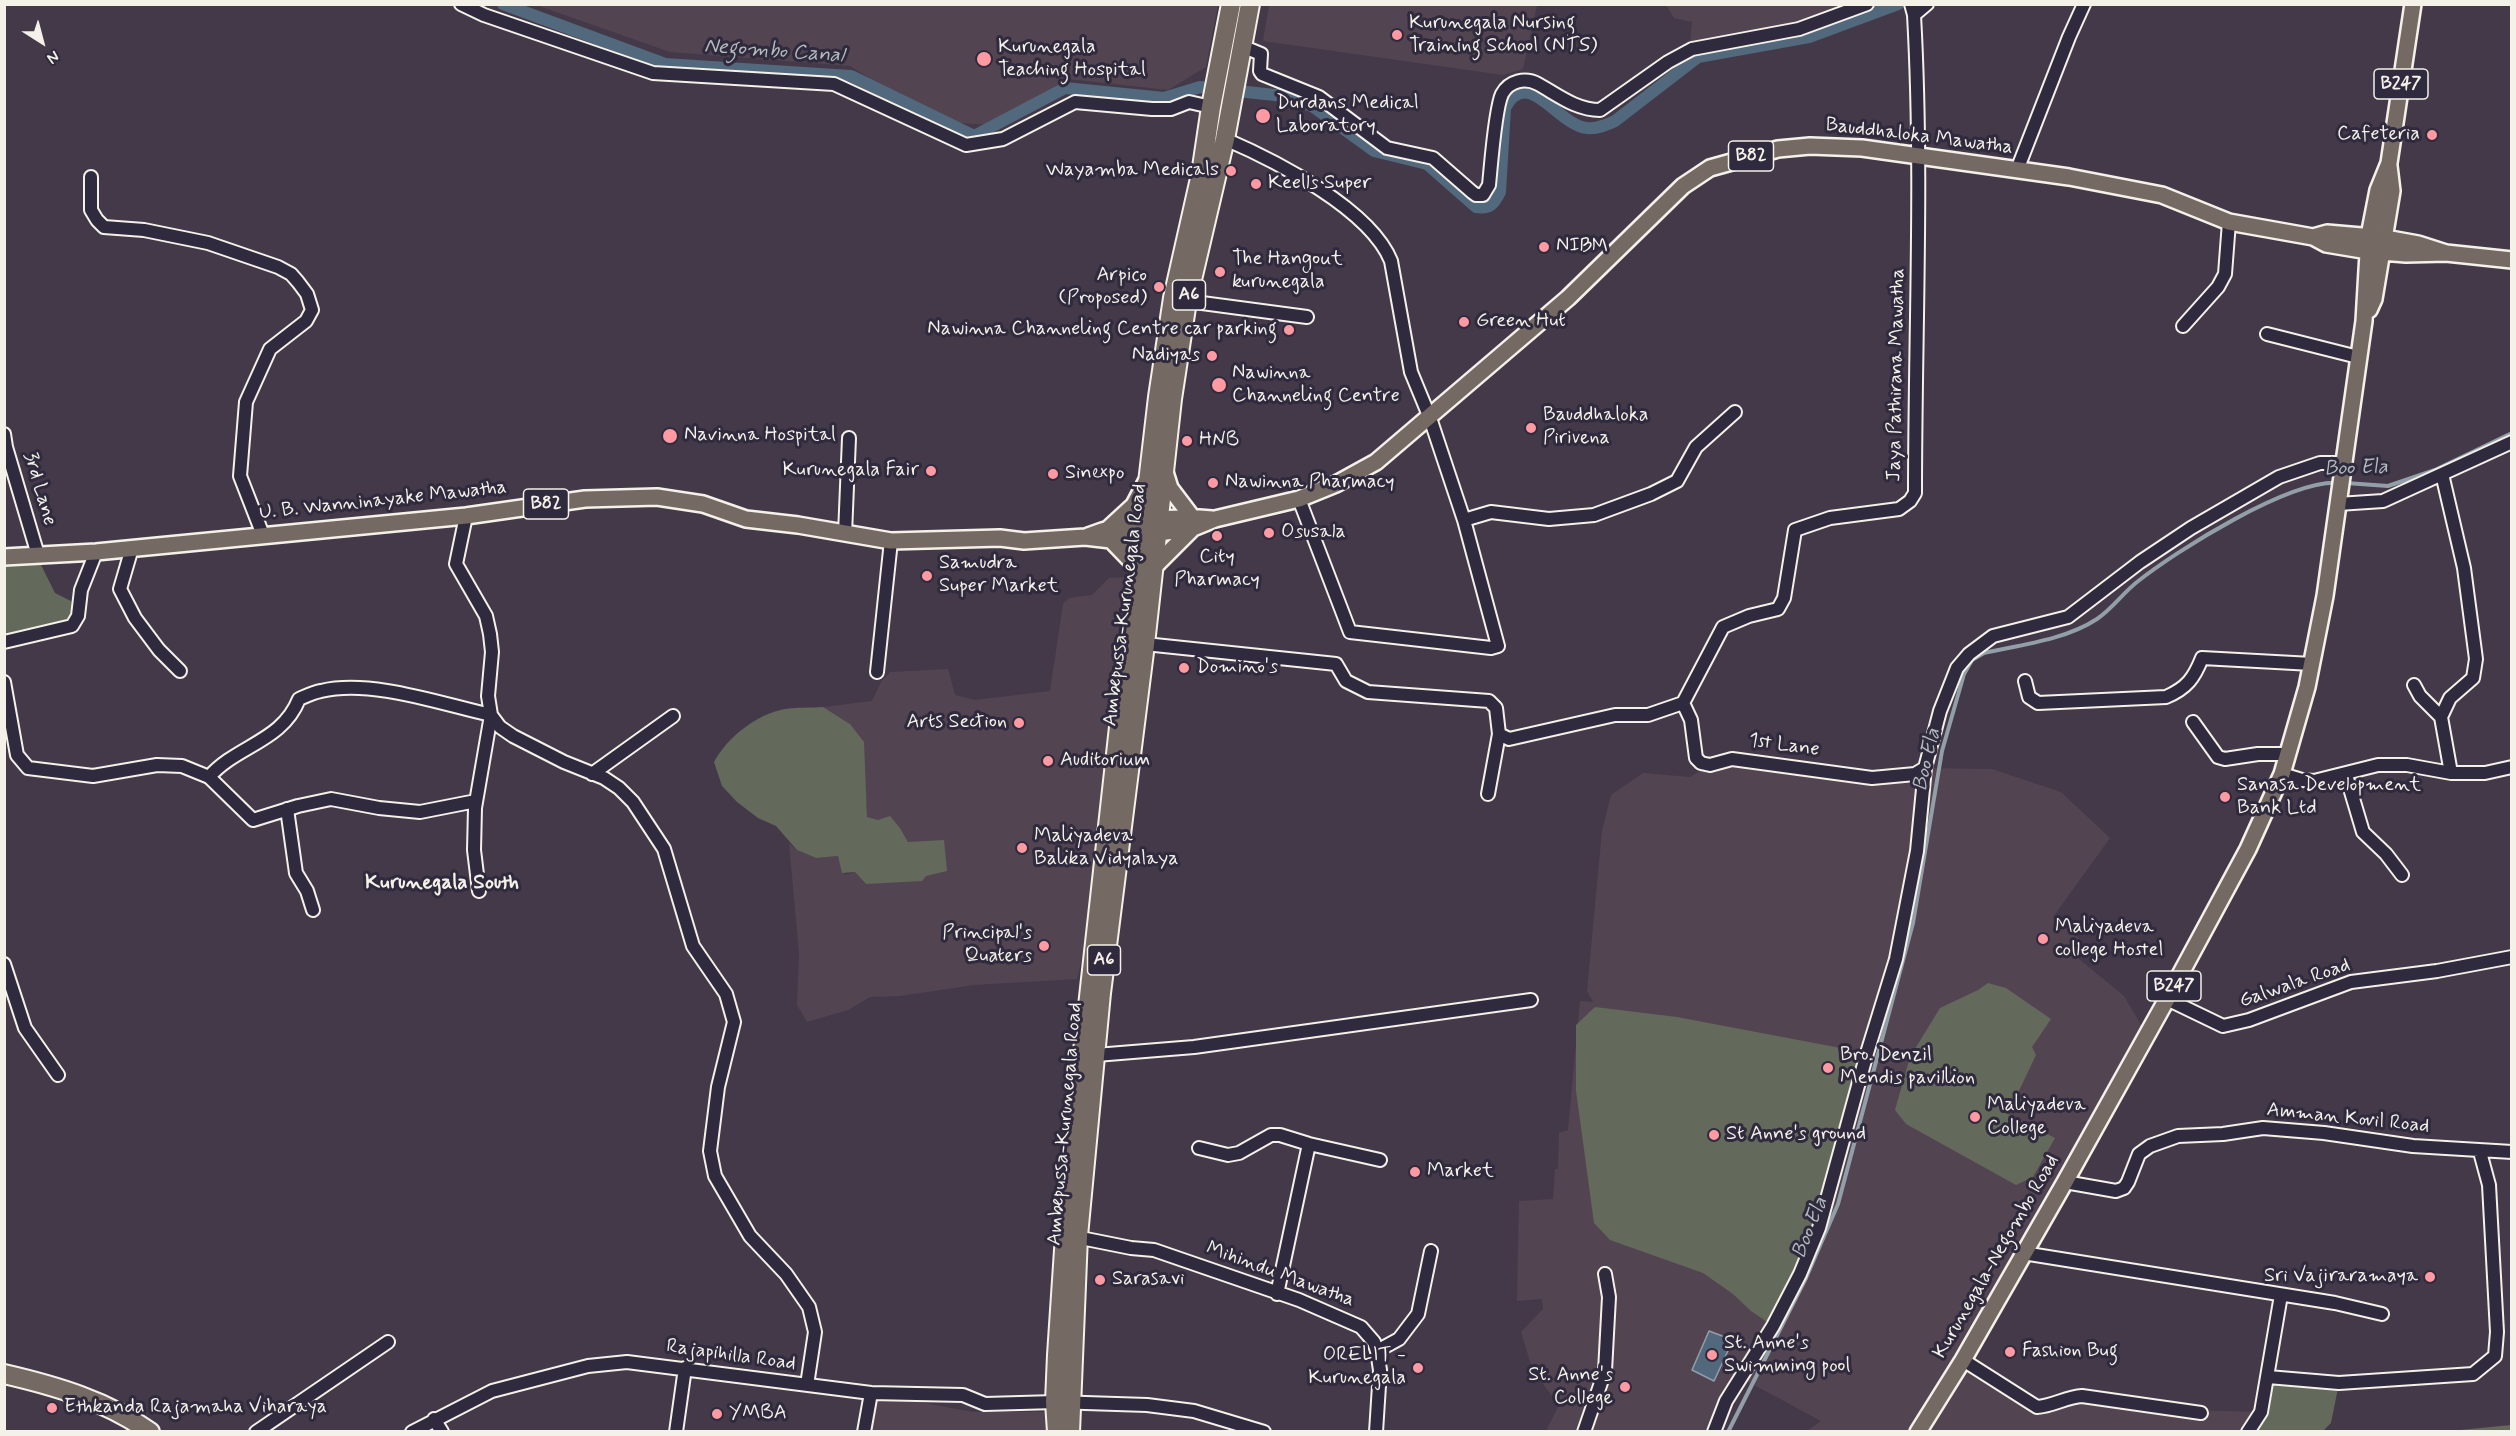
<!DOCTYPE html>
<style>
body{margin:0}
#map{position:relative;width:2516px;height:1436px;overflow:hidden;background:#443949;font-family:Mynerve,sans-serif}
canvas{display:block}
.frame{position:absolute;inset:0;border:6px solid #f4f1e8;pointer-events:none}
.north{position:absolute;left:12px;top:12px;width:60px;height:60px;-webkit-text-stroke:4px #2f2a3d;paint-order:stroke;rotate:144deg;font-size:16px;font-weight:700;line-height:24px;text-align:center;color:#f4f1e8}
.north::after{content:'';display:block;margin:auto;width:21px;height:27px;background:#f4f1e8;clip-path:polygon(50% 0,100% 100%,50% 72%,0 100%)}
</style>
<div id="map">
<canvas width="2516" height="1436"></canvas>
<div class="frame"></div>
<div class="north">N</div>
</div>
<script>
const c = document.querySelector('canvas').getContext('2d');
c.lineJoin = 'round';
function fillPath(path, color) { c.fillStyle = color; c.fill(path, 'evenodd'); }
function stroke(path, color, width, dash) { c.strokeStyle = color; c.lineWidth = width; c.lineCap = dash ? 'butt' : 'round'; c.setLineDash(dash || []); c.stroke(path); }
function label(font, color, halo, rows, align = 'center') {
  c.font = font + ' Mynerve,sans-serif'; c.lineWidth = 6; c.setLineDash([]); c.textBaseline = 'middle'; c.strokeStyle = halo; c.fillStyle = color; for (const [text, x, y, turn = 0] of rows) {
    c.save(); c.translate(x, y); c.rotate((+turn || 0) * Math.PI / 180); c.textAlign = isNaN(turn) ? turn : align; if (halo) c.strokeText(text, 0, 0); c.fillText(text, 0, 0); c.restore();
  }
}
const built = new Path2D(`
 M536 5H1218L1206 67 1168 90 1068 79 989 125 947 122 913 105 850 66 670 52Z
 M1269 5V4L1537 5 1523 69 1503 75 1263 41Z
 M1666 5H1845L1793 23 1690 44 1692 22 1674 18Z
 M1130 577 1111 704 1103 809 1090 924 1077 979 974 985 900 996 870 997 848 1010 807 1022 797 1005 799 953 789 843 797 850 816 858 838 856 845 875 855 872 866 884 908 842 900 828 867 817 865 781 850 724 823 707 872 701 881 682 890 672 948 669 955 695 975 700 1050 691 1063 604 1069 598 1092 595 1109 578Z
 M1732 759 1872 778 1925 768 1992 769 2061 792 2110 838 2053 917 2082 941 2079 959 2124 996 2147 1035 1963 1360 2037 1407 2071 1397 2149 1409 2261 1412 2248 1432 1807 1431 1821 1421 1741 1378 1776 1312 1710 1431H1546L1559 1405 1533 1371 1521 1332 1543 1309 1542 1299 1517 1301 1519 1201 1553 1199 1555 1169H1558L1559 1133 1568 1130 1580 1001 1593 1002 1587 991 1602 831 1611 795 1643 773 1690 777 1710 765Z
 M871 1393 973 1412H1050L1051 1432H864Z`);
const green = new Path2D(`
 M4 559H38L55 593 71 601 74 611 66 624 5 638Z
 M823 707 850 724 864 742 867 817 878 820 890 816 900 828 908 842 944 840 947 871 926 876 922 881 866 884 855 872 842 873 838 856 816 858 797 850 776 826 758 818 737 802 722 786 714 762C727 738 756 714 785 709 797 707 811 708 823 707Z
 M1988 983 2006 988 2051 1019 2032 1047 2036 1055 2008 1114 2055 1138 2033 1177 2016 1185 1906 1124 1895 1110 1910 1057 1940 1008 1978 990Z
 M1595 1007 1677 1017 1867 1053 1833 1183 1773 1326 1751 1311 1733 1294 1703 1273 1610 1240 1594 1223 1576 1091V1025Z
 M2268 1377 2339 1383 2331 1423 2323 1431 2258 1432Z
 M2511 1425V1431H2450Z`);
const water = new Path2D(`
 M1709 1331 1733 1340 1714 1381 1692 1370Z`);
const stream = new Path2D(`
 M2346 483 2388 486 2435 470 2512 433
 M1728 1432 1806 1278 1838 1204 1913 923 1942 751 1964 674 1972 660 1984 653C2020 645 2065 640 2097 619 2112 609 2123 593 2137 582 2176 551 2290 479 2339 483`);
const canal = new Path2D(`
 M503 4 665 64 851 76 974 136 1065 88 1164 98 1200 87 1284 96 1312 106 1374 151 1427 164 1476 207C1490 209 1494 204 1500 192L1505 108C1528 65 1557 125 1587 128 1597 129 1606 125 1615 121L1698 57 1809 37 1898 4`);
const minor = new Path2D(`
 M461 4 484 15 653 73 834 84 966 145 1003 139 1075 102 1152 109H1171L1189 102 1211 107
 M1914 15 1927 4
 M1244 47 1261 54 1260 71 1262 74 1319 97 1387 148 1433 158 1472 192 1476 195H1483L1489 185C1491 166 1495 109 1502 94 1509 81 1525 77 1538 84 1558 95 1576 110 1600 110L1668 62 1692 49 1799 29 1867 4
 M1225 139C1276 161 1370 209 1391 261L1411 372 1430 418 1464 520 1498 646 1491 648 1350 632 1299 499
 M2017 170 2069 37 2084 4
 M91 177V210L97 220 104 227 144 230 208 243 278 267 291 274 298 282 307 294 312 310 306 321 270 349 246 402 240 476 263 535
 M1187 301 1307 317
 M2183 326 2218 287 2225 274 2229 222
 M2267 334 2358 357
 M4 434 6 447 38 555
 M2442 474 2464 568 2476 659 2473 678 2450 698 2441 717 2451 773
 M2338 504 2383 501 2512 442
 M466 516 456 564 486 616 490 634 492 652 488 696 491 715 500 727 513 736 564 762 604 778 619 788 633 802 664 849 693 946 726 994 734 1022 718 1087 710 1151 715 1176 750 1236 786 1274 809 1307 815 1332 807 1385
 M1464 520 1491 512 1549 519 1594 515 1651 494 1677 481 1696 447 1735 412
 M845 534 849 438
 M132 548 120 589 135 618 159 650 180 671
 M4 642 72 626 78 616 81 590 96 552
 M1145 644 1336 664 1346 681 1368 692 1489 701 1496 708 1499 734 1509 739 1615 715H1648L1683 703 1723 627 1749 616 1778 609 1784 598 1795 530 1830 518 1899 509 1910 501 1915 493C1915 334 1923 174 1914 15L1911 4
 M877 672 891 541
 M2025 681 2029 697 2038 703 2166 697C2187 688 2194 678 2202 658L2312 664
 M4 682 17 755 28 768 93 776 157 765 182 766 209 777 253 820 298 806 331 799 379 808 420 812 476 801
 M2414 685 2420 696 2441 717
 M1683 703 1691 720 1696 758 1701 763 1710 765 1732 759 1872 778 1915 774 1925 768
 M2193 722 2218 757 2225 759 2258 754H2288
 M592 774 673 716
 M2282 774 2302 780 2314 781 2378 765H2407L2451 773H2485L2512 767
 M2346 775 2363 832 2386 854 2402 875
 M209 777C237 745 282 742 299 699 306 696 314 692 321 691 372 679 441 704 491 715L475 808 474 850 479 891
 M1488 794 1499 734
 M287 809 296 873 307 891 313 910
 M4 964 25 1028 58 1075
 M2167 999 2223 1026 2249 1020 2351 982 2437 971 2512 957
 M1096 1055 1194 1047 1531 1000
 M1199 1148 1228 1155 1239 1153 1271 1135H1280L1309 1144 1380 1160
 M2065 1182 2116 1191 2124 1188 2128 1182 2139 1154 2150 1146 2178 1136 2223 1134 2263 1128 2324 1133 2413 1146 2512 1152
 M1071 1236 1131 1248 1154 1250 1299 1300 1361 1327 1374 1342 1377 1351 1380 1370 1376 1432
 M2023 1253 2335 1303 2382 1314
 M1277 1294 1309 1144
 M1377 1351 1399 1339 1418 1314 1431 1251
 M1963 1360 2037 1407C2053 1406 2066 1397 2082 1396L2201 1413
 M2268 1377 2339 1383 2473 1374 2495 1356 2497 1332 2489 1185 2480 1152
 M434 1419 442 1432
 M256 1432 388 1342
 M412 1432 492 1391 588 1366 627 1362 871 1393 963 1395 985 1404 1055 1402 1147 1405 1194 1411 1264 1432
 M676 1432 685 1368
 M864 1432 871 1393
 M1584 1432 1605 1371 1609 1297 1605 1274
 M1714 1432 1726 1401 1773 1326 1800 1274 1819 1228 1867 1053 1896 959 1917 851 1925 768 1940 711 1957 668 1969 654 1993 636 2068 617 2140 562 2191 528 2279 477 2320 463H2343
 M2248 1432 2261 1412 2281 1295`);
const major = new Path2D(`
 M2313 237 2327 233 2385 238 2418 244 2446 253 2512 260
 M2369 310 2374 299 2392 191 2389 166
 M1165 472 1170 488 1192 517
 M1109 528 1134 505 1146 482
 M1088 536C1126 521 1171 515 1212 519
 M1111 540 1138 568
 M4 557 96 552 466 516 585 499 657 497 703 504 746 519 798 525 891 541 1000 538 1024 541 1085 537 1111 540 1193 528 1215 519 1299 499 1336 484 1376 462 1568 298 1683 186 1710 168 1778 149 1810 146 1862 148 2069 177 2162 195 2229 222 2313 237 2326 244 2368 251 2406 254 2446 253
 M1154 567 1193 528
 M1918 1432 1963 1360 2065 1182 2167 999 2248 849 2282 774 2307 687 2325 596 2364 321 2369 236 2378 190 2389 163 2413 4`);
const highway = new Path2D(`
 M4 1374C56 1386 107 1401 150 1432
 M1057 1432 1055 1402 1057 1355 1065 1235 1076 1114 1121 709 1137 606 1138 568 1158 397 1173 298 1201 174 1211 107 1231 4
 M1070 1432 1078 1236 1101 993 1145 644 1172 399 1187 301 1225 139 1250 4`);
const markers = [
 [1397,35,6,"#ff9aa2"],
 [984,59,8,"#ff9aa2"],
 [1263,116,8,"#ff9aa2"],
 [2432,135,6,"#ff9aa2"],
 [1231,171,6,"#ff9aa2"],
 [1256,184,6,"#ff9aa2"],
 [1544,247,6,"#ff9aa2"],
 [1220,272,6,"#ff9aa2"],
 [1159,287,6,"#ff9aa2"],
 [1464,322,6,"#ff9aa2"],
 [1289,330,6,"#ff9aa2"],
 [1212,356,6,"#ff9aa2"],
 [1219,385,8,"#ff9aa2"],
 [1531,428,6,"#ff9aa2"],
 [670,436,8,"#ff9aa2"],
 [1187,441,6,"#ff9aa2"],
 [931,471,6,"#ff9aa2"],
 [1053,474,6,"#ff9aa2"],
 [1213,483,6,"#ff9aa2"],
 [1269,533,6,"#ff9aa2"],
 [1217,536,6,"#ff9aa2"],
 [927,576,6,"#ff9aa2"],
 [1184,668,6,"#ff9aa2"],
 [1019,723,6,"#ff9aa2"],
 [1048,761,6,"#ff9aa2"],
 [2225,797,6,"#ff9aa2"],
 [1022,848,6,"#ff9aa2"],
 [2043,939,6,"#ff9aa2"],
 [1044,946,6,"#ff9aa2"],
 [1828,1068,6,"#ff9aa2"],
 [1975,1117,6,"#ff9aa2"],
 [1714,1135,6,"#ff9aa2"],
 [1415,1172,6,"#ff9aa2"],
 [2430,1277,6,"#ff9aa2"],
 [1100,1280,6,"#ff9aa2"],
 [2010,1352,6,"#ff9aa2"],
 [1712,1355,6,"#ff9aa2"],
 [1418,1368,6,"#ff9aa2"],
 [1625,1387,6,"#ff9aa2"],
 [52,1408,6,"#ff9aa2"],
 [717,1414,6,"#ff9aa2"]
];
const shields = [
 [2401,84,54],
 [1751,156,45],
 [1189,295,33],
 [546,504,45],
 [1104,960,33],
 [2174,986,54]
];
const shieldNames = [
 ["B247",2401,84],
 ["B82",1751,156],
 ["A6",1189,295],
 ["B82",546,504],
 ["A6",1104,960],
 ["B247",2174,986]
];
const poiNames = [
 ["Kurunegala Nursing",1409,24],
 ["Training School (NTS)",1409,47],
 ["Kurunegala",998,48],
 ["Teaching Hospital",998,71],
 ["Durdans Medical",1276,104],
 ["Laboratory",1276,127],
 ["Cafeteria",2420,135,"right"],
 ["Wayamba Medicals",1219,171,"right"],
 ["Keells Super",1268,184],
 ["NIBM",1556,247],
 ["The Hangout",1232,260],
 ["kurunegala",1232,283],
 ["Arpico",1147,276,"right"],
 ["(Proposed)",1147,299,"right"],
 ["Green Hut",1476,322],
 ["Nawinna Channeling Centre car parking",1277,330,"right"],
 ["Nadiyas",1200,356,"right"],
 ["Nawinna",1232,374],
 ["Channeling Centre",1232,397],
 ["Bauddhaloka",1543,416],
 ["Pirivena",1543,439],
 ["Navinna Hospital",684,436],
 ["HNB",1199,441],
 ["Kurunegala Fair",919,471,"right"],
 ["Sinexpo",1065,474],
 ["Nawinna Pharmacy",1225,483],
 ["Osusala",1281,533],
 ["City",1217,558,"center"],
 ["Pharmacy",1217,581,"center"],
 ["Samudra",939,564],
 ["Super Market",939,587],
 ["Domino's",1196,668],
 ["Arts Section",1007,723,"right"],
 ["Auditorium",1060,761],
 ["Sanasa Development",2237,786],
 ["Bank Ltd",2237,809],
 ["Maliyadeva",1034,837],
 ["Balika Vidyalaya",1034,860],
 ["Maliyadeva",2055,928],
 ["college Hostel",2055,951],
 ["Principal's",1032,934,"right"],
 ["Quaters",1032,957,"right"],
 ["Bro. Denzil",1840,1056],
 ["Mendis pavillion",1840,1079],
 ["Maliyadeva",1987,1106],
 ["College",1987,1129],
 ["St Anne's ground",1726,1135],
 ["Market",1427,1172],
 ["Sri Vajiraramaya",2418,1277,"right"],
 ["Sarasavi",1112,1280],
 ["St. Anne's",1724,1344],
 ["Swimming pool",1724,1367],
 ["Fashion Bug",2022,1352],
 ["ORELIT -",1406,1356,"right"],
 ["Kurunegala",1406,1379,"right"],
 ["St. Anne's",1613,1376,"right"],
 ["College",1613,1399,"right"],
 ["Ethkanda Rajamaha Viharaya",64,1408],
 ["YMBA",729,1414]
];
const streetNames = [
 ["Bauddhaloka Mawatha",1919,137,7],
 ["Jaya Pathirana Mawatha",1897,375,-89],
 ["3rd Lane",39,489,74],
 ["U. B. Wanninayake Mawatha",383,501,-6],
 ["Ambepussa-Kurunegala Road",1126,605,-83],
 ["1st Lane",1784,746,8],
 ["Galwala Road",2295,984,-19],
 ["Amman Kovil Road",2348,1119,6],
 ["Ambepussa-Kurunegala Road",1066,1124,-85],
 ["Kurunegala-Negombo Road",1997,1257,-60],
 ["Mihindu Mawatha",1280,1275,20],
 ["Rajapihilla Road",731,1356,8]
];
const waterNames = [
 ["Negombo Canal",774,52,4],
 ["Boo Ela",2356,469,-2],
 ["Boo Ela",1928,760,-77],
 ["Boo Ela",1811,1228,-68]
];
const neighbourhoodNames = [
 ["Kurunegala South",442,884]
];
fillPath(built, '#534451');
fillPath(green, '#63695b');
fillPath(water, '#52687d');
stroke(water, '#939fa8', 1.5);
stroke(stream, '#939fa8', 4);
stroke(canal, '#52687d', 12);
stroke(minor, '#f4f1e8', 16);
stroke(major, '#f4f1e8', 20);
stroke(highway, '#f4f1e8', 22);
stroke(minor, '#2f2a3d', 12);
stroke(major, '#756964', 15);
stroke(highway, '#756964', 18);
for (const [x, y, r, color] of markers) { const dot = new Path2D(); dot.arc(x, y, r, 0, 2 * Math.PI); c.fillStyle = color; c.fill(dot); stroke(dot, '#2f2a3d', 2); }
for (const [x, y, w] of shields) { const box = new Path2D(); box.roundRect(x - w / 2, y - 15, w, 30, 4.5); c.fillStyle = '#2f2a3d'; c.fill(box); stroke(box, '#f4f1e8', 1.5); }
label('bold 18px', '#f4f1e8', null, shieldNames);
label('20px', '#f4f1e8', '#2f2a3d', poiNames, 'left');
label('20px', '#f4f1e8', '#2f2a3d', streetNames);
label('italic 21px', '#b3babd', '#2f2a3d', waterNames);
label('bold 21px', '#f4f1e8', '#2f2a3d', neighbourhoodNames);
</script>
